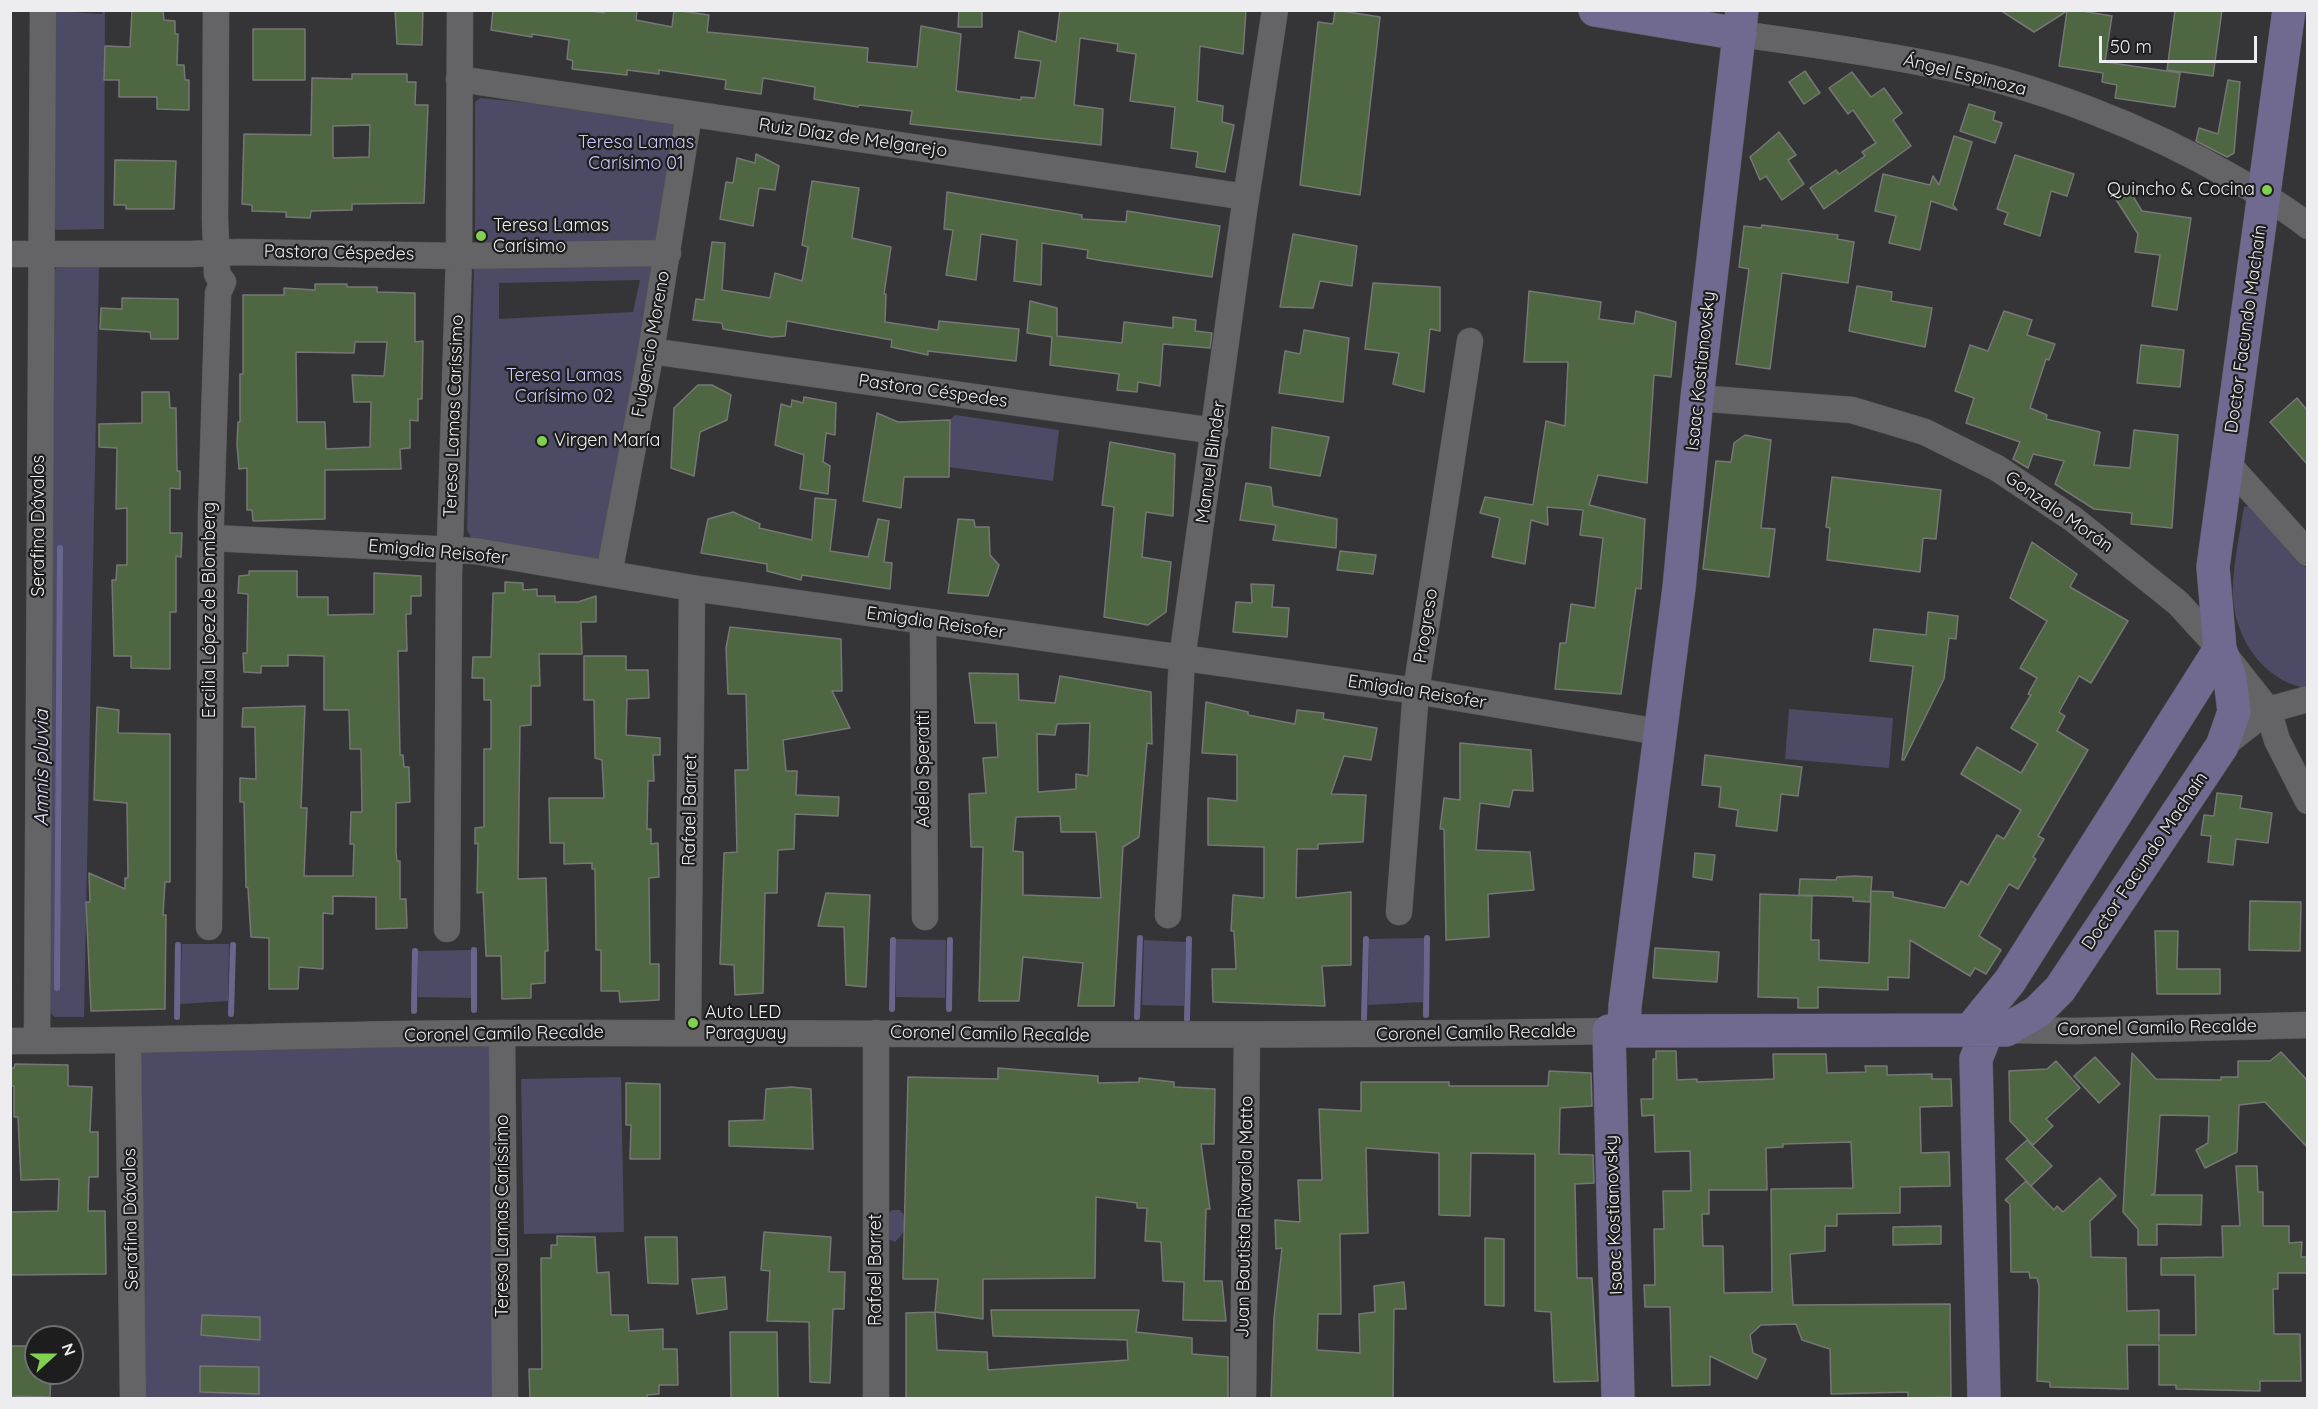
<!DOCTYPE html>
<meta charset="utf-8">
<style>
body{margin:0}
#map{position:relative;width:2318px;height:1409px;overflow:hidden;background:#353538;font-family:Quicksand,sans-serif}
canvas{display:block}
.frame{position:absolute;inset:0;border:12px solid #ededef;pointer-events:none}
.north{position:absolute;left:24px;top:1325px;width:60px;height:60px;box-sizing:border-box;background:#1d1d1e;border:2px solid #707072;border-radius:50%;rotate:69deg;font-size:16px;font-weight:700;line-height:24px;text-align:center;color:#ededef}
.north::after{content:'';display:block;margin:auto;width:21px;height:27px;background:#81d050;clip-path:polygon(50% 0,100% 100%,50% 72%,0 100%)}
.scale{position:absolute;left:2099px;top:36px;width:158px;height:27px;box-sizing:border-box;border:3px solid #ededef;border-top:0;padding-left:8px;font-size:18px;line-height:21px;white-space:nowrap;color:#ededef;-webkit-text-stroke:4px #1d1d1e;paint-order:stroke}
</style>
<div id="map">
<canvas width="2318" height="1409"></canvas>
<div class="frame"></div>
<div class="north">N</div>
<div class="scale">50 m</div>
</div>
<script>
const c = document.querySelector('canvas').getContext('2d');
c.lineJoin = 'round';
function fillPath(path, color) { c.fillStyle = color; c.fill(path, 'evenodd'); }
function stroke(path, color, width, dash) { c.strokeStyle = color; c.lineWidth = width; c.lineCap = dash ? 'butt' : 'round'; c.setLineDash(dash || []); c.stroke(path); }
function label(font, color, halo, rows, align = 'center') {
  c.font = font + ' Quicksand,sans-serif'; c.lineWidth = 4.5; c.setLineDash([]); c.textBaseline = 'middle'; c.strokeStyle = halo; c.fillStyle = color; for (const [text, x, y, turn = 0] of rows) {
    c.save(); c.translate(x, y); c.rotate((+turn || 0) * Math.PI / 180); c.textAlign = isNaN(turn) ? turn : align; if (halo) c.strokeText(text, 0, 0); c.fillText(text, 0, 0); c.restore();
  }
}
const green = new Path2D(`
 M54 11 102 14V11H105L104 229 57 230 51 225Z
 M480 98 677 117 656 241 479 242 475 238V102Z
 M477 265H652L657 270 601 556 595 560 471 537 467 530 474 269ZM640 280 633 312 499 319V283Z
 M99 266 84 1017H55L49 1012 51 274 57 267Z
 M955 415 1059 430 1053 481 948 467 950 420Z
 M2250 506 2307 569 2306 688C2260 680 2230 631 2233 585 2234 559 2240 533 2244 507Z
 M1789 709 1893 718 1889 768 1785 759Z
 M1424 938 1423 1002 1368 1005 1369 939Z
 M896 939 946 940 945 998 896 997Z
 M1144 940 1186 942 1184 1006 1142 1005Z
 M182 944H229L228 1001 180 1004Z
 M472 950V998L418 997V951Z
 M491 1041 500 1398H142L134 1048Z
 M621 1077 624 1232 524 1234 521 1079Z
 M892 1210H900C910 1221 906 1232 895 1242L888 1239 885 1218Z`);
const stream = new Path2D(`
 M474 950V1010
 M57 988 60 548
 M892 1009 893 940
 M949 1009 950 940
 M414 1011 415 951
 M231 1014 233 945
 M1426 1015 1427 938
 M177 1017 178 945
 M1137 1017 1140 938
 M1364 1018 1366 939
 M1187 1019 1189 939`);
const building = new Path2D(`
 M132 10H163L164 20 175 21V34H178L177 65H184L185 80H189V110L157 109V97H119V80H104L105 46 130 47Z
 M395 10H423L422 45 397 44Z
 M493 10H586L604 13 605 10H637L636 20 672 27 674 10 709 15 707 32 868 48 867 62 917 67 921 26 961 34 956 91 1021 100V97L1035 98 1041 61 1015 58 1019 31 1056 42 1060 10H1246L1243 54 1200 46 1197 101 1223 106 1222 122 1234 125 1225 172 1196 167 1198 152 1171 148 1175 107 1130 101 1136 54 1117 51 1118 44 1080 38 1074 105 1103 109 1101 145 910 124 912 111 859 105 858 107 814 99 815 87 763 78 761 94 725 89 726 80 659 70V74L627 70V75L572 69 573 61 567 59 569 40 532 34V37L491 30Z
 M959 10H982V27H958Z
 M1335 10 1380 17 1360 195 1300 185 1318 22 1333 24Z
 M2000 10H2076L2112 16 2105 62 2180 73 2175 107 2115 98 2117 85 2102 82 2103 73 2059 66 2067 11 2034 32Z
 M2175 10H2222L2213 76 2167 70Z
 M253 29H305V80H253Z
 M1805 71 1820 93 1804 104 1789 82Z
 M1852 72 1871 97 1884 88 1902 113 1893 120 1911 146 1824 209 1810 188 1836 170 1839 174 1865 156 1862 152 1876 143 1853 110 1848 114 1829 88Z
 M352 74H407V82H416L415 105H428L424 203 352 204V210L311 211 310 218 286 217V212L252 211V205L242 204 244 134 311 135 312 78 352 79ZM370 125 369 157 333 158V126Z
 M2228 80 2240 82 2234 153 2227 157 2196 141 2199 128 2218 134Z
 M1969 104 1995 112 1993 120 2002 123 1995 143 1960 131Z
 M1779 132 1796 155 1788 160 1804 184 1782 200 1766 176 1760 180 1750 157Z
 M1954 136 1972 142 1953 205 1957 210 1931 201 1920 250 1889 243 1896 216 1875 211 1883 174 1930 185 1933 176 1939 185Z
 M756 154 779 166 775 190 759 188 753 226 720 219 726 182 733 183 737 158 755 163Z
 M2015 155 2074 174 2067 196 2051 191 2040 236 2004 224 2008 213 1997 209Z
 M115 160 176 161 174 209H126V205H114Z
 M812 181 859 188 852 238 891 247 884 294H886L885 322 938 330 939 321 1019 329 1016 361 928 351V355L891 347 892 340 787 321 785 336 771 337 723 329 722 323 693 320 696 299 704 300 712 242 725 243 722 290 770 298 775 273 802 281 808 247 802 245Z
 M2129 190 2142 211 2191 218 2177 310 2152 306 2160 255 2135 252 2138 234 2115 198Z
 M947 192 1082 215V219L1126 222 1127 211 1220 226 1212 277 1103 261 1087 258 1088 250 1042 243 1041 285 1014 281 1017 240 981 234 976 280 946 275 953 230 944 229Z
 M1762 225 1838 235 1837 239 1854 242 1848 283 1782 273 1770 369 1736 364 1749 269 1739 267 1744 226 1761 228Z
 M1293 234 1357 246 1352 286 1320 281 1313 308 1280 307Z
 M1373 283 1440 287V331L1430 329 1424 392 1393 384 1399 353 1365 349Z
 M315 284H347V287H377V292L415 293V342L423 341 422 399H418V421L410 420V448L400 449 401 469 325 470V519L253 521 252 510H247V468L239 469 237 444 238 422H240V374H243V295H284V288L315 290ZM355 342H387L384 376 352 375 354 402H371L370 447 326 449 325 422H297L296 352 354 353Z
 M1857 286 1892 292 1891 301 1932 308 1925 347 1849 331Z
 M1529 291 1601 302 1599 319 1634 324 1636 311 1676 322 1671 377 1654 375 1647 483 1598 475 1589 505 1645 519 1641 589 1636 588 1621 694 1555 689 1560 643H1566L1571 604 1595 608 1603 538 1580 535 1583 510 1547 507 1548 525 1531 520 1525 564 1492 557 1500 518 1480 513 1485 497 1533 505 1546 421 1565 426 1568 362H1524Z
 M122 298 178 299V339H151L150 332 100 329 101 308 122 309Z
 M1030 301 1057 308V336L1122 343 1124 322 1173 328V317L1196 320 1195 331 1212 333 1210 348 1163 344 1160 386 1138 382 1137 392 1117 390 1119 374 1050 365 1052 337 1027 333Z
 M2004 311 2032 320 2027 335 2055 344 2049 360 2046 359 2030 408 2047 415 2046 419 2100 432 2094 465 2130 468 2134 430 2178 435 2172 528 2131 524 2132 513 2094 509 2055 484 2064 461 2033 454 2028 468 2013 459 2020 442 1966 423 1974 398 1955 391 1970 345 1988 351Z
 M1304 330 1349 338 1343 402 1279 393 1285 351 1300 354Z
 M2141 345 2184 350 2180 387 2137 383Z
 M698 385H712L731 395 727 420 700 432 694 476 671 468 674 408Z
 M142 392H169L170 408H176L177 471H180V489L170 488V533H182L181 557 176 556V612H170V669L131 668V656H114L112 580H116L117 565H127V508L116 509 117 448 99 447V424L142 423Z
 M804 397 836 403 835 435 826 433 823 462 830 466 828 494 800 489 804 455 775 445 781 404 791 407 792 400 803 403Z
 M2297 398 2307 410V464L2270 422Z
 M877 413 898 422 950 420 949 477H904L901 508 863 501Z
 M1272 427 1329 437 1320 476 1270 468Z
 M1745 435 1771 440 1761 528 1775 529 1769 577 1703 569 1716 461 1731 462 1734 443Z
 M1110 442 1175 454 1173 516 1146 512 1142 557 1171 562 1166 612 1148 625 1104 617 1114 507 1102 505Z
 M1832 477 1941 490 1936 539 1923 538 1920 572 1827 560 1830 528 1826 527Z
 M1246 483 1271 487 1273 506 1337 519 1336 548 1273 540 1276 525 1240 520Z
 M815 498 836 500 830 551 868 557 878 519 889 521 884 562 892 563 890 589 802 575 801 580 767 571V564L701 553 708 519 733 512 760 524 759 528 812 540Z
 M958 519 974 520 975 527H989L990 555 999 565 988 596 948 593Z
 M2032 542 2077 574 2070 587 2128 621 2091 683 2079 676 2059 712 2065 716 2057 731 2088 750 2038 836 2044 839 2033 857 2036 859 2018 889 2009 884 1979 936 2001 950 1986 974 1975 968 1970 976 1910 940 1909 978 1888 977V990L1818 987V1008H1798V998L1758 997 1760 894 1812 896 1811 940H1819V960L1869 963 1871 891 1893 892V897L1945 908 1961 881 1968 885 1997 835 2004 839 2021 810 1961 774 1977 747 2021 773 2038 744 2011 728 2031 695 2028 694 2037 678 2020 668 2047 621 2010 598Z
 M1340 551 1376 555 1373 574 1337 570Z
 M249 571H297V597H328V615L374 614V573L421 576V596H411V614H406L407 651H398L400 755H403L404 767H409L410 802 396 803V852L397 861H400V899H406L407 928 376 929V897L333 896V914L323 913V969L299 967 298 989H269V938L251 937 248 888 246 887 244 802H240V778L256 779 255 727H242L243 708 305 706 301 808H307L304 876H353L354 844H350L351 812H362L361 749H350L349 710H324V656L288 655V666H261V673L244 672 243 653H247L248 594 238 593 239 576 249 575Z
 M505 582 523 583V590L537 589V596H555V602H578L596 596V622H581L582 654H539L540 686H531V725L520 726 518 879 546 878 548 951H545V983L531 984V998L502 999 501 956H486L483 892 477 893 478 843 475 844V828L484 827V749H491V700H484V678H472L473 657H491L493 593H505Z
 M1251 584 1274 585 1272 607 1289 608 1287 637 1233 632 1236 602 1252 603Z
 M1928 612 1958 616 1956 639 1949 638 1944 679 1904 760H1902L1913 666 1870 661 1874 629 1926 635Z
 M730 627 841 639 842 691H832L850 728 783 740 786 771H797L796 795 839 797 838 816 795 814 794 849 778 850 777 893H765L763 993 735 995 734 965 720 964 724 853 737 852 735 770H748L746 694H728L726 648Z
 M584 656H626V670H648L649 698 627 699 626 735 660 738V755H653L654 781H648L647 829H651V844L658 843 659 877 649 878 650 964H659V1000L620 1002 619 991H601V950H596L595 869H592V863L564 864V843H550L549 798H604L602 760 595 758 594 700H584Z
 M969 673 1018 674 1019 700 1055 703 1060 676 1151 692 1152 744 1147 743 1139 837 1123 847 1114 1006H1078L1083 963 1023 957 1019 1001H979L983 847H971L969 794 986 793 983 758 998 757 996 723H975ZM1090 723 1088 776 1076 774V789L1038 792 1037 734 1055 735 1057 724ZM1060 816 1061 832H1096L1101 898 1023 895V852L1013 851 1016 817Z
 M1206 702 1248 712V715L1295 724 1297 710 1324 713 1323 719 1377 728 1371 760 1344 756 1331 794 1366 795 1363 842 1318 844V849H1297L1296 898 1351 892V965L1322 966 1325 1006 1213 1002 1212 969H1236L1234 931H1231L1233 895 1264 898V847L1208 845V798L1237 801V755L1202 753Z
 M97 707 119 710 118 733 170 734V882H165L163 915H166L165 1009 91 1011 86 902H90L89 873 125 889V878H128L127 803 94 800Z
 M1460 743 1531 750 1533 791 1513 790 1509 807 1480 803 1476 850 1530 852 1534 890 1488 894 1489 937 1446 940 1444 829H1440L1444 798 1460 800Z
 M1705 755 1802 767 1798 796 1781 794 1777 831 1736 826 1738 810 1719 807 1721 787 1702 785Z
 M2217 793 2242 796 2240 808 2272 813 2268 843 2236 839 2233 865 2208 862 2211 836 2201 835 2204 815 2214 816Z
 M1695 853 1715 855 1712 880 1693 877Z
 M1854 876 1872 877 1870 902 1853 901V897L1799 895 1800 879 1836 880 1837 877Z
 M826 893 870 895 866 987 846 985 844 927 818 926Z
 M2250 901 2301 902 2300 951 2249 950Z
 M2155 931H2178L2177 969H2220V994H2157Z
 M1655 948 1719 952 1717 982 1653 978Z
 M1656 1051H1676L1677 1080 1697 1079V1082L1774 1079 1773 1054H1826L1827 1073 1866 1072 1865 1066H1887V1075L1932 1074V1079H1951L1952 1106 1920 1107 1921 1153 1949 1152 1950 1186 1900 1187V1213L1837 1214V1226H1825V1251L1790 1254 1793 1305 1950 1304 1951 1397 1908 1398V1392L1831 1394 1830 1349 1802 1340 1796 1324 1761 1325 1750 1335 1753 1353 1766 1359 1757 1379 1710 1356V1385L1672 1386 1670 1307H1645L1644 1285H1655L1654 1229H1664L1663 1191H1691L1690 1151 1655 1152 1654 1115 1642 1116 1641 1099H1653V1059H1656ZM1851 1142 1853 1188 1771 1189 1772 1292 1724 1293 1723 1246H1703L1702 1214H1709V1190H1767L1766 1148 1783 1147V1144Z
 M2281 1052 2307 1080V1147L2265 1102 2239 1105 2237 1152 2205 1168 2196 1150 2208 1143 2209 1116 2160 1115 2155 1193 2151 1195H2202L2201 1225 2157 1224V1245H2138V1229L2123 1212 2132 1053 2156 1079 2221 1080V1077H2238V1061H2270Z
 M2095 1057 2120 1084 2099 1103 2074 1076Z
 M2056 1061 2080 1088 2046 1119 2053 1126 2033 1145 2010 1121 2009 1071 2047 1069Z
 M15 1064 68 1065V1086L92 1087 90 1132H98V1177H89L88 1211H105L106 1274 10 1275V1212L58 1211 59 1179 21 1180 18 1117H14V1086H10V1068H14Z
 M998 1068 1098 1076V1083L1139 1082V1078L1174 1082V1087L1215 1089 1214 1144H1201L1210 1209H1206L1204 1281H1222L1226 1321 1183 1320 1184 1282 1163 1281 1161 1242 1145 1241 1147 1208H1137V1203L1096 1197 1095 1278 983 1279V1319L935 1312 938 1279H903L908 1077 998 1079Z
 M1549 1071 1591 1073 1592 1106 1560 1108 1559 1154 1593 1155 1594 1183 1575 1184 1577 1278H1592L1598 1381 1554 1382 1551 1312 1535 1311V1154L1471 1153 1470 1216 1439 1215V1153L1366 1148 1368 1233 1340 1234 1341 1314H1318L1317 1350 1360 1353 1359 1314 1375 1312 1374 1286 1404 1282 1406 1309H1394L1393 1398H1271L1274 1318 1282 1248 1276 1249 1275 1220 1300 1222 1298 1180H1322L1319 1109 1361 1111V1082H1449V1086H1548Z
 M626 1083 660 1084V1159H630L631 1125H626Z
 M792 1087 811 1089 813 1149 729 1146V1121L764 1120 766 1089Z
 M2027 1140 2052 1166 2031 1186 2006 1159Z
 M2236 1166H2257L2258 1192H2263V1226H2289V1243L2302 1242 2301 1257H2307V1273H2278V1289H2273L2274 1334H2300L2301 1381H2260V1391L2176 1389V1385H2159V1345H2127L2128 1389 2050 1387V1382L2037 1381 2039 1286 2037 1278H2030L2029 1272H2011L2010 1204 2005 1200 2026 1181 2054 1210 2057 1206 2063 1212 2100 1178 2116 1196 2090 1221 2091 1257 2126 1258 2127 1311 2159 1310V1341V1335H2196L2195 1275H2161V1258L2223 1257 2222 1226H2240Z
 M1941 1226V1244L1893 1245V1227Z
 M764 1232 831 1237 829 1272H845L844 1309H833L830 1383 810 1382 809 1322 767 1321 770 1271 761 1270Z
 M557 1236 595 1237 597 1273 609 1272 611 1315H628L629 1331 663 1329V1349H677L678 1385H659V1394L647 1395V1398H530L529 1369H542L541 1258H551V1245H557Z
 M645 1237H677L678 1284 648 1283Z
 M1485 1238 1504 1239V1306L1485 1305Z
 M725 1277 727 1309 697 1314 692 1279Z
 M991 1310H1139L1136 1332 1192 1338V1354L1228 1357V1398H906V1313L935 1312 937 1350 987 1352 988 1370 1128 1360 1127 1340 993 1336Z
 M202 1315 260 1317V1340L201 1335Z
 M730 1332H777L778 1398H731Z
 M10 1346H36V1373H51L50 1397 10 1396Z
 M200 1366 259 1367V1394L200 1392Z`);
const street = new Path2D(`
 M1740 34C1805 43 1870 52 1934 65 2035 84 2146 127 2235 179 2260 194 2285 207 2308 226
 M459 79 1246 197
 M10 254H190L239 252 459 256 668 253
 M651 351 1215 431
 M1697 398 1852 410 1925 432 1997 468 2073 519 2178 603 2220 649 2268 710 2277 740 2308 801
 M2227 463 2308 553
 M211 538 475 551 692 588 1416 691 1659 732
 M609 574 651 351 689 114
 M923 621 925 917
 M2222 746 2268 710 2308 699
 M1399 912 1416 691 1470 341
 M1168 915 1182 659 1244 211 1275 10
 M209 927 211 517 218 293 223 282 217 274 215 218 216 10
 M447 929 449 574 459 256 460 10
 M2006 1030 2075 1031 2308 1025
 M502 1033 505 1398
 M688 1033 692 588
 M876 1033V1398
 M128 1040 133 1398
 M10 1041C177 1041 342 1033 508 1033 875 1032 1242 1038 1609 1031
 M37 1041 43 10
 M1243 1398 1247 1035`);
const secondary = new Path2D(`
 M1595 10 1740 34
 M1970 1030 2010 981 2220 649
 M1624 1031 1625 1006 1679 588 1697 398 1742 10
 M1618 1398 1609 1031 2006 1030 2037 1012 2060 989 2222 746 2234 712 2230 678 2220 649 2213 567 2289 10
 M1984 1398 1976 1059 1988 1029`);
const markers = [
 [2267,190,6,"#81d050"],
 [481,236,6,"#81d050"],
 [542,441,6,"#81d050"],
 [693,1023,6,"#81d050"]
];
const streetNames = [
 ["Ángel Espinoza",1965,75,14],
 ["Ruiz Díaz de Melgarejo",853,138,8],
 ["Pastora Céspedes",339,253,1],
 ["Doctor Facundo Machaín",2246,329,-82],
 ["Fulgencio Moreno",651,344,-80],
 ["Isaac Kostianovsky",1701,371,-84],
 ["Pastora Céspedes",933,391,8],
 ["Teresa Lamas Caríssimo",454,416,-88],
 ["Manuel Blinder",1211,462,-82],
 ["Gonzalo Morán",2059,512,35],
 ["Serafina Dávalos",39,526,-90],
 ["Emigdia Reisofer",438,552,5],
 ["Ercilia López de Blomberg",210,610,-90],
 ["Emigdia Reisofer",936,623,8],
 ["Progreso",1426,626,-81],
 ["Emigdia Reisofer",1417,692,9],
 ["Adela Speratti",924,769,-90],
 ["Rafael Barret",690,810,-89],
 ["Doctor Facundo Machaín",2145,861,-56],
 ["Coronel Camilo Recalde",2157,1028,-1],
 ["Coronel Camilo Recalde",1476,1033,-1],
 ["Coronel Camilo Recalde",504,1034,-1],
 ["Coronel Camilo Recalde",990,1034,1],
 ["Isaac Kostianovsky",1614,1215,-92],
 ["Teresa Lamas Caríssimo",503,1216,-90],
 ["Juan Bautista Rivarola Matto",1245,1217,-89],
 ["Serafina Dávalos",131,1219,-91],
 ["Rafael Barret",876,1270,-90]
];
const parkNames = [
 ["Teresa Lamas",636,143],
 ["Carísimo 01",636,164],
 ["Teresa Lamas",564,376],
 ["Carísimo 02",564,397]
];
const poiNames = [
 ["Quincho & Cocina",2255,190,"right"],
 ["Teresa Lamas",493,226],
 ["Carísimo",493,247],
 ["Virgen María",554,441],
 ["Auto LED",705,1013],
 ["Paraguay",705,1034]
];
const waterNames = [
 ["Amnis pluvia",42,768,-90]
];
fillPath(green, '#4c4a64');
stroke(stream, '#69658c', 6);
fillPath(building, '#4f6643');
stroke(building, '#757775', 1.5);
stroke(street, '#535355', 27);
stroke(secondary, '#535355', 34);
stroke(street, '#646467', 26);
stroke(secondary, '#706a91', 33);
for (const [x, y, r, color] of markers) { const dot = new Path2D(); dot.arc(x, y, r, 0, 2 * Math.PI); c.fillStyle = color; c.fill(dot); stroke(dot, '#1d1d1e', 2); }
label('18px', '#ededef', '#1d1d1e', streetNames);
label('18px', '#cbc7fc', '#1d1d1e', parkNames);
label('18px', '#ededef', '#1d1d1e', poiNames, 'left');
label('italic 20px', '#e0dff9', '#1d1d1e', waterNames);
</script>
